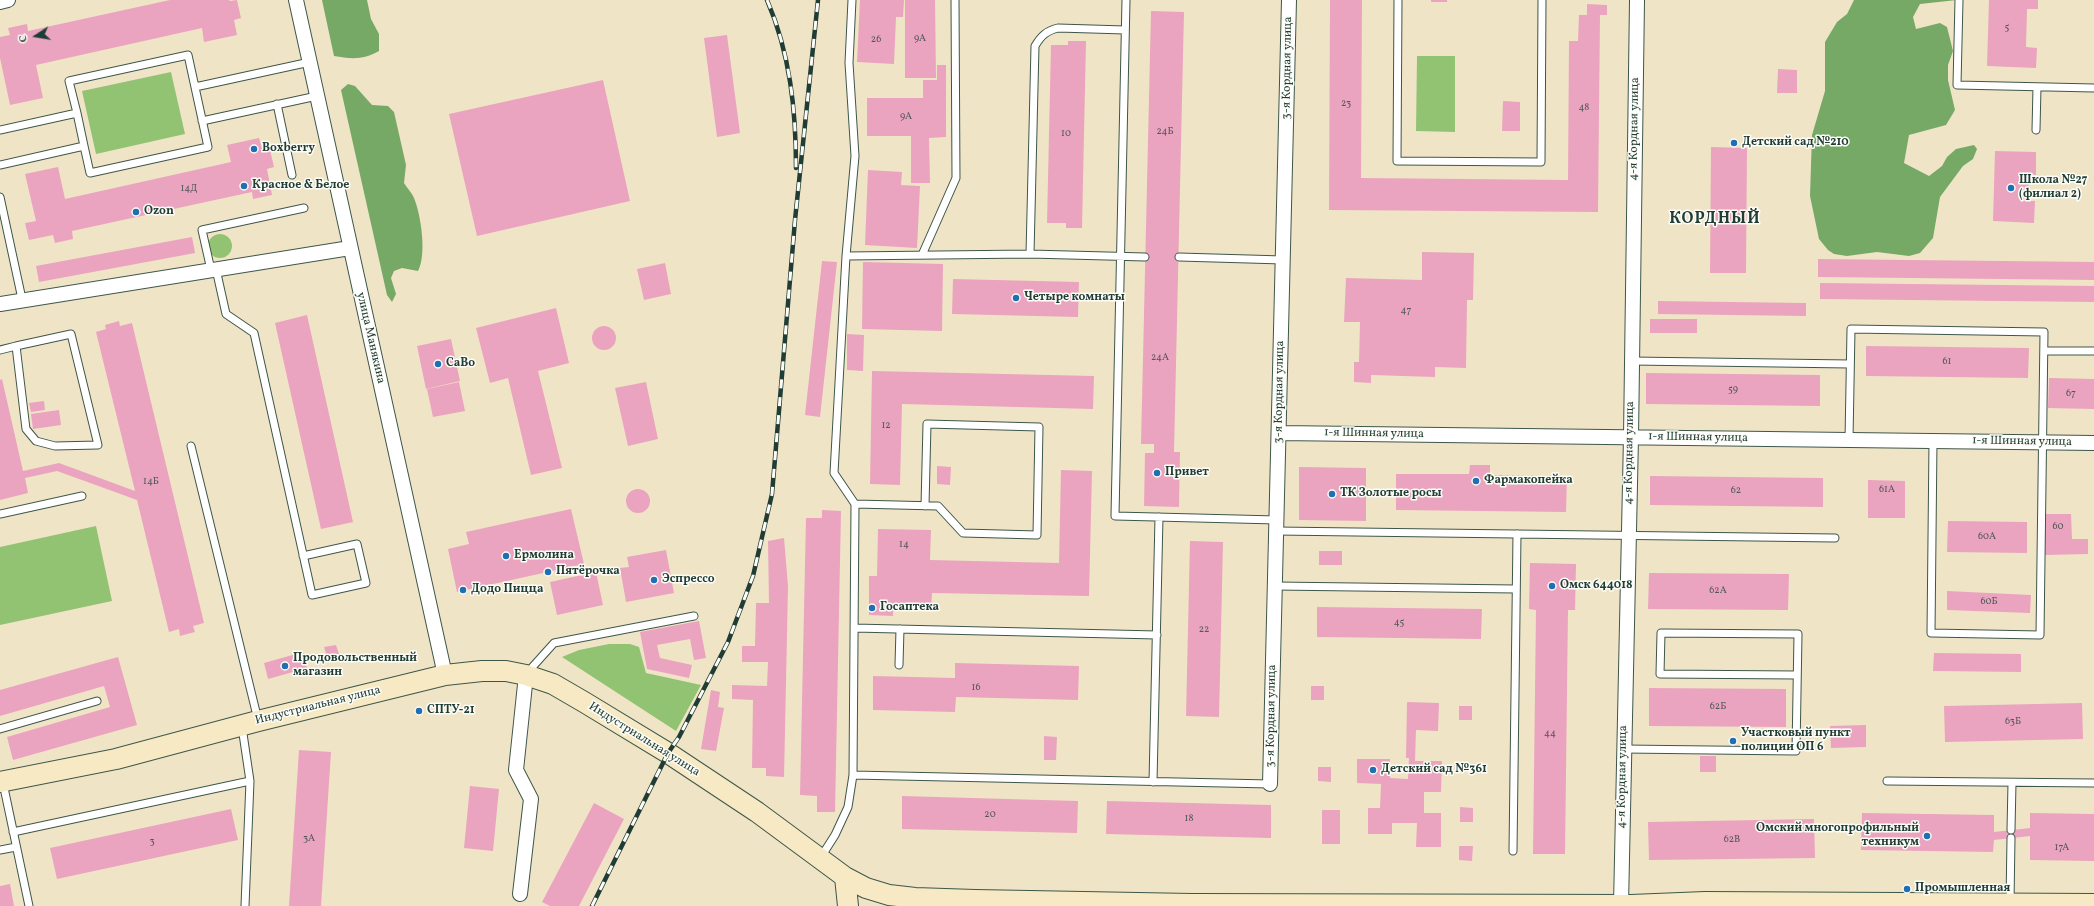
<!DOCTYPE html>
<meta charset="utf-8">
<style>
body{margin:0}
#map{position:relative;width:2094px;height:906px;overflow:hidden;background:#f0e4c7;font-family:Vollkorn,serif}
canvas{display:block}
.north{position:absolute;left:16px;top:16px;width:40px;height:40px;-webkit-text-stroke:3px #fdfcf7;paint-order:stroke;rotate:258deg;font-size:11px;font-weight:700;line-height:16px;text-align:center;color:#1f3d34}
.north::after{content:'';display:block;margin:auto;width:14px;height:18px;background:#1f3d34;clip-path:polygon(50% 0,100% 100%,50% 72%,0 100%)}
</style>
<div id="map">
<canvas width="2094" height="906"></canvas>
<div class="north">С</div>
</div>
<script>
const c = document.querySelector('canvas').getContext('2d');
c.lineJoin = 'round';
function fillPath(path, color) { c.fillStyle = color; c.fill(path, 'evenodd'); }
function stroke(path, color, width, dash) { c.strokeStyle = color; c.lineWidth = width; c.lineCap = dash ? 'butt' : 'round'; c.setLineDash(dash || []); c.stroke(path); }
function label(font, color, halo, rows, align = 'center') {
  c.font = font + ' Vollkorn,serif'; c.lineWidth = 3; c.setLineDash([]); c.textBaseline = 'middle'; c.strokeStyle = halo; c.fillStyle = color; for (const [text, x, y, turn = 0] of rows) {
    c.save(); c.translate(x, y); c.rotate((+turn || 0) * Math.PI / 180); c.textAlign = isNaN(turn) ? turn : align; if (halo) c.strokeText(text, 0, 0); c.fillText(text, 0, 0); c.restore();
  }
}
const green = new Path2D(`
 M1417 56H1455V132L1416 131Z
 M171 72 185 134 96 154 82 91Z
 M208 246a12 12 0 1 1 24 0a12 12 0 1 1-24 0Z
 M96 526 112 601 0 625V547Z
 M609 644H630L639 647 646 673 701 685 676 731 562 657 579 650Z`);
const forest = new Path2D(`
 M322 0H367L371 19 379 34V51C364 60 351 59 334 56Z
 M1854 0H1957L1920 4 1913 17 1916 29 1940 23 1947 27 1953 51 1948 65V80L1955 110 1946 125 1909 135 1904 163 1929 176 1942 166 1947 157 1956 149 1974 145 1977 149 1973 159 1963 166 1940 197 1933 238 1920 253 1909 256 1877 252 1847 256 1834 254 1828 250 1819 239 1810 196 1812 135 1825 91V42L1837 22 1847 14Z
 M348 84 355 86 372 105 388 106 394 112 406 165 404 183C407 188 412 193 414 198 421 215 427 255 418 271L402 268 394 271 391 278 396 294 392 302 387 295 341 90Z`);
const building = new Path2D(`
 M170 0H229L230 1 237 0 241 18 234 20 237 35 204 42 202 28 36 65 43 98 10 105 0 58V37L10 35 8 28 27 24 28 31Z
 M860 0H904L903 17H896L894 64 857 62Z
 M905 0H935L936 78H905Z
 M1330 0H1362L1361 178 1568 180 1569 41H1578L1579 15H1587V4L1607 5V15H1600L1598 212 1329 210Z
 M1431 0H1447V2H1431Z
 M1989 0H2038V9H2027L2026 47 2037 48 2036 68 1987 66Z
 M1151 11 1184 12 1174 452H1180L1179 507 1144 506 1145 453H1154V444H1141Z
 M727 35 740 133 717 137 704 38Z
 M1068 41H1086L1082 228H1066V223H1047L1051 45H1068Z
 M937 65H946V137L929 138 930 183H911V136H867V98H923V80H937Z
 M1778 69 1797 70V93H1777Z
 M603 80 630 201 477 236 449 114Z
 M1503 101 1520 102V131H1502Z
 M259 138 263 152 270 150 274 167 267 169 272 195 253 199 252 192 72 231 73 239 55 243 53 235 29 240 25 223 36 221 25 174 58 167 65 199 231 162 227 145Z
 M1711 147 1747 148 1746 273H1710Z
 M1995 151 2036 152V175L2029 174 2028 201H2035L2034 223 1993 221Z
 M868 170 902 172 901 185 920 186 917 248 865 245Z
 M192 237 195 253 39 282 36 266Z
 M1422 252 1474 253 1473 300H1467L1466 368 1435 367V377L1371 375V383L1354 382V362H1359L1360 322H1344L1346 278 1422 280Z
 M1818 259 2094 262V280L1818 277Z
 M822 261 837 262 820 417 805 415Z
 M863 262 943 264 942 331 862 329Z
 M665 263 671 294 644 300 637 269Z
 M953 279 1079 282 1078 317 952 314Z
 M1820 283 2094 286V302L1820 299Z
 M1658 301 1806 303V316L1658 314Z
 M556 308 569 363 538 371 562 468 531 475 508 378 490 383 476 328Z
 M307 315 353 522 321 529 275 323Z
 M1650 319H1697V333H1650Z
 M119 321 120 326 132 323 204 623 193 626 195 632 180 636 179 629 169 632 137 500 57 471 25 478 28 493 0 500V380L2 379 23 471 59 463 135 491 96 332 106 329 105 325Z
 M592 338a12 12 0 1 1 24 0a12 12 0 1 1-24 0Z
 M847 334 864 335 863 371 847 370Z
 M451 339 460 381 426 389 417 346Z
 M1866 346 2029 348 2028 378 1866 376Z
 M872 371 1094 376 1093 409 902 404 900 485 870 484Z
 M1646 373 1820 375V406L1646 404Z
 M2049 378 2094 379V409L2048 408Z
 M459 382 465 411 433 417 427 389Z
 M646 382 658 439 628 446 615 388Z
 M44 401 45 410 31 412 29 403Z
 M59 410 61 425 33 429 31 414Z
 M1470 465H1490V475L1567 476 1566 512 1396 510V474H1469Z
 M937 466 951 467 950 485 937 484Z
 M1299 467 1366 468V521L1299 520Z
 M1061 470 1092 471 1089 596 932 593 931 609 893 608V616L869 615V576H877L878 529 931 530 930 560 1059 563Z
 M1650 476 1823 478V507L1650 505Z
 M1868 480 1905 481V518H1868Z
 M626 501a12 12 0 1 1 24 0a12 12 0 1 1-24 0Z
 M571 509 584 564 457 592 448 549 469 544 466 532Z
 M822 510 841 511 835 812H817V796L800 795 806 518H822Z
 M2045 514H2071L2072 539H2088V554L2045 555Z
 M1948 521 2027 522V553L1947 552Z
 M784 538 788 586 784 777 766 776V768H752L753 700 732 699V685L767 686 768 662H742V646H755L756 603H769L768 541Z
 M1190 541 1223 542 1219 717 1186 716Z
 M666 550 674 593 626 602 620 568 629 567 627 557Z
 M1319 551H1342V565H1319Z
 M1530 563 1576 564 1575 610H1568L1565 854H1533L1536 610 1529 609Z
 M596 572 603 605 557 615 550 582Z
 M1649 573 1789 574 1788 610 1648 609Z
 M1947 591 2031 595 2030 613 1947 610Z
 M1317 607 1482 609 1481 639 1317 637Z
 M699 621 706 658 694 660 690 639 657 645 660 658 692 665 689 678 647 669 640 632Z
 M336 645 339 654 327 657 324 647Z
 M303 652 307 668 268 679 264 663Z
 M1934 653 2021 654V672L1933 671Z
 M118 657 137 725 13 760 7 737 110 707 104 686 0 716V690Z
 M955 663 1079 666 1078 700 956 697 955 712 873 710V676L955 678Z
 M1311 686H1324V700H1311Z
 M1649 688 1786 689V727L1649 726Z
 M711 690 720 692 718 707 724 708 716 751 701 749Z
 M1407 702 1439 703 1438 731 1416 730 1415 761H1442L1441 792H1424V813H1441V847H1416L1417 823H1392V834H1368V808H1380L1381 784 1357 783V759H1390V778L1408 779 1409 758H1406Z
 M2082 703 2083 739 1945 742 1944 706Z
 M1459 706H1472V720H1459Z
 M1866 725V747L1831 748 1830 726Z
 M1044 736 1057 737 1056 760H1044Z
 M299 750 331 752 321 906H289Z
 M1700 756H1716V772H1700Z
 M1318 767H1331V782L1318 781Z
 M470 786 499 789 493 851 464 848Z
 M902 796 1078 801 1077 833 902 829Z
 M1107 801 1271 805V838L1106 834Z
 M594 803 624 819 579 906H550L542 902Z
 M1460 807 1473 808V822H1460Z
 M231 809 238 840 57 879 50 848Z
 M1322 810H1340V844H1322Z
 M1862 813 1994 815V832L2030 828V813L2094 814V861L2030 860V836L1994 840 1993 852 1861 850Z
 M1814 819 1815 858 1649 860 1648 822Z
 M1459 846H1473L1472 861 1459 860Z
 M10 884 14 906H0V886Z`);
const lane = new Path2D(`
 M1126 0 1115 516 1277 520
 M1398 0 1397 161 1541 162 1542 0
 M1959 0 1957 85 2094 88
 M1125 30 1058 28C1046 31 1041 36 1035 46L1030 254 1145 257
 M195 87 310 62
 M277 104 292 175
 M77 113 84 146
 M202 121 317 96
 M0 130 77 113 69 81 188 55 208 147 90 173 84 146 0 165
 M2036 130 2037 87
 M0 197 22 299
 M922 255 956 178 955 0
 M846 256 1030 254
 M1179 257 1283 260
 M216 269 226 314 254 333 312 595 366 583 357 544 303 556
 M211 270 202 230 304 208
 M0 350 16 346 26 429 36 441 55 446 98 445 71 334 16 346
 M2044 351H2094
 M1632 361 1850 364
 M1849 440 1851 329 2044 332 2040 635 1931 633 1933 441
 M191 446 258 720
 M855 504 938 506 963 533 1037 535 1039 427 927 424 925 506
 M0 514 82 496
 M1276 531 1835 538
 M1275 586 1516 589
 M854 628 1157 635
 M899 665 900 629
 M527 673 554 643 694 616
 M242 727 250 781 245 906
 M0 729 97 701
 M1624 749 1796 751 1798 634 1661 633 1660 674 1797 675
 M853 775 1270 784
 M1887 781 2094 783
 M1153 782 1159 517
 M3 783 29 906
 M2011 830 2012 783
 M13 832 250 781
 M0 850 16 847
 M1513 851 1517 534
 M821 857 835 835 848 807 853 775 855 504 834 473 846 256 855 156 849 63 852 0
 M2010 902 2011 838`);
const street = new Path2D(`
 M296 0 445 675
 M0 2 8 0
 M0 304 350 248
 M1279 433 2094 443
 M1270 784 1289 0
 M520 894 531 799 516 770 526 675
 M1621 905 1631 437 1637 0`);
const secondary = new Path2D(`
 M0 782 116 759 258 721 445 675 482 671H506L526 675 553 684 584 702 668 753 757 812 845 877 866 888 889 895 915 898 975 900 1192 904 1631 905 1705 902 2094 904
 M845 877 848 906`);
const rail = new Path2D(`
 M767 0C790 53 796 110 796 168
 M592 906 668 753 679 737 728 642 753 576 772 494 795 220 818 0`);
const markers = [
 [1734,143,4,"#1f6fb2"],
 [254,149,4,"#1f6fb2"],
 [244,186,4,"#1f6fb2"],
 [2011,188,4,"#1f6fb2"],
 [136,212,4,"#1f6fb2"],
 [1016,298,4,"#1f6fb2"],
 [438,364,4,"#1f6fb2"],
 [1157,473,4,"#1f6fb2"],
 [1476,481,4,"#1f6fb2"],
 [1332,494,4,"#1f6fb2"],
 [506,556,4,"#1f6fb2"],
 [548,572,4,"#1f6fb2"],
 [654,580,4,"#1f6fb2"],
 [1552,586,4,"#1f6fb2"],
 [463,590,4,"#1f6fb2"],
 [872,608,4,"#1f6fb2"],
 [285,666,4,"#1f6fb2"],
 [419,711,4,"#1f6fb2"],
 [1733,741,4,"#1f6fb2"],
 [1373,770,4,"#1f6fb2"],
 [1927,836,4,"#1f6fb2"],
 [1907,889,4,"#1f6fb2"]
];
const numberNames = [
 ["5",2007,28],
 ["9А",920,39],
 ["26",876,40],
 ["23",1346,104],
 ["48",1584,108],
 ["9А",906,117],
 ["24Б",1165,132],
 ["10",1066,134],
 ["14Д",189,189],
 ["47",1406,311],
 ["24А",1160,358],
 ["61",1947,362],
 ["59",1733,390],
 ["67",2071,394],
 ["12",886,426],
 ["14Б",151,482],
 ["61А",1887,490],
 ["62",1736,491],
 ["60",2058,527],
 ["60А",1987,537],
 ["14",904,545],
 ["62А",1718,591],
 ["60Б",1989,602],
 ["45",1399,623],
 ["22",1204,630],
 ["16",976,688],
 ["62Б",1718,707],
 ["63Б",2013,722],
 ["44",1550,734],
 ["20",990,815],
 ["18",1189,819],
 ["3А",309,839],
 ["62В",1732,840],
 ["3",152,842],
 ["17А",2062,848]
];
const streetNames = [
 ["3-я Кордная улица",1288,68,-89],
 ["4-я Кордная улица",1635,129,-89],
 ["улица Манякина",370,338,77],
 ["3-я Кордная улица",1280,392,-89],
 ["1-я Шинная улица",1374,434,1],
 ["1-я Шинная улица",1698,438,1],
 ["1-я Шинная улица",2022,442,1],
 ["4-я Кордная улица",1630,453,-89],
 ["Индустриальная улица",318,706,-14],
 ["3-я Кордная улица",1272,716,-89],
 ["Индустриальная улица",644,740,32],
 ["4-я Кордная улица",1623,777,-89]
];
const poiNames = [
 ["Детский сад №210",1742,143],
 ["Boxberry",262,149],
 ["Школа №27",2019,181],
 ["(филиал 2)",2019,195],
 ["Красное & Белое",252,186],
 ["Ozon",144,212],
 ["Четыре комнаты",1024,298],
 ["СаВо",446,364],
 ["Привет",1165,473],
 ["Фармакопейка",1484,481],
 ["ТК Золотые росы",1340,494],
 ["Ермолина",514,556],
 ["Пятёрочка",556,572],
 ["Эспрессо",662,580],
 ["Омск 644018",1560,586],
 ["Додо Пицца",471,590],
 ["Госаптека",880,608],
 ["Продовольственный",293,659],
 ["магазин",293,673],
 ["СПТУ-21",427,711],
 ["Участковый пункт",1741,734],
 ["полиции ОП 6",1741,748],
 ["Детский сад №361",1381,770],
 ["Омский многопрофильный",1919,829,"right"],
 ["техникум",1919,843,"right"],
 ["Промышленная",1915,889]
];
const districtNames = [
 ["КОРДНЫЙ",1715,220]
];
fillPath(green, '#92c373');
fillPath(forest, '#75a965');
fillPath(building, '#eaa4bf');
stroke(lane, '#3e564a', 9);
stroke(street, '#3e564a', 16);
stroke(secondary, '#3e564a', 22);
stroke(lane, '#fff', 7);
stroke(street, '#fff', 14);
stroke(secondary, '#f6e9c3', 20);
stroke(rail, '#1f3d34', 4.5);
stroke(rail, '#fdfcf7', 3, [9]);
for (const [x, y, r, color] of markers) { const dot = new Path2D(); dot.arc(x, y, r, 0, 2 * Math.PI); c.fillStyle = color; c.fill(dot); stroke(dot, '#fdfcf7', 1.5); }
label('10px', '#525757', null, numberNames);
label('12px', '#1f3d34', '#fdfcf7', streetNames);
label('bold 12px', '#1f3d34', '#fdfcf7', poiNames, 'left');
c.letterSpacing = '1px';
label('bold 16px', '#1f3d34', '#fdfcf7', districtNames);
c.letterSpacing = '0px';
</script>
